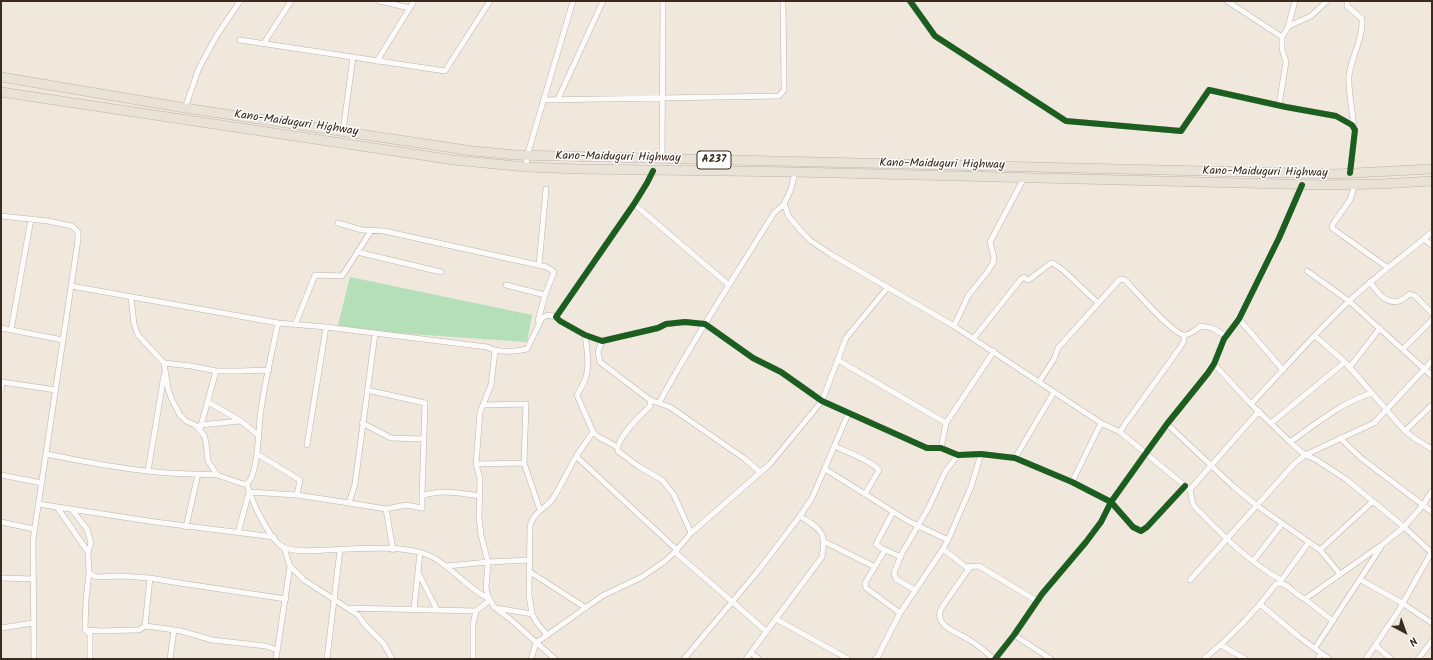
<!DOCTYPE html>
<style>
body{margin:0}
#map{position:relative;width:1433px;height:660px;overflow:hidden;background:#f0e7dd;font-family:Kalam,sans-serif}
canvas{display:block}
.frame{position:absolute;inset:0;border:2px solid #3b2a1e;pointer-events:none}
.north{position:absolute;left:1385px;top:612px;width:40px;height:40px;-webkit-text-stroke:3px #fff;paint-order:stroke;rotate:139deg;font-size:11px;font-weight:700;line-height:16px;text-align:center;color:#3b2a1e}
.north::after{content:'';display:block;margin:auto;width:14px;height:18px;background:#3b2a1e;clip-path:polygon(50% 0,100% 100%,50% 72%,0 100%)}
</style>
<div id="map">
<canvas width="1433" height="660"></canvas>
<div class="frame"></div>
<div class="north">N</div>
</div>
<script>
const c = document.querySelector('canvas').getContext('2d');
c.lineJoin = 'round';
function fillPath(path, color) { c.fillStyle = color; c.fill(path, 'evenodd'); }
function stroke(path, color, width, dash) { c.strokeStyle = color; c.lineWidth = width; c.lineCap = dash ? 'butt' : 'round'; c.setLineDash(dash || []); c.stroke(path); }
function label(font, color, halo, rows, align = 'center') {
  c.font = font + ' Kalam,sans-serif'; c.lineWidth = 3; c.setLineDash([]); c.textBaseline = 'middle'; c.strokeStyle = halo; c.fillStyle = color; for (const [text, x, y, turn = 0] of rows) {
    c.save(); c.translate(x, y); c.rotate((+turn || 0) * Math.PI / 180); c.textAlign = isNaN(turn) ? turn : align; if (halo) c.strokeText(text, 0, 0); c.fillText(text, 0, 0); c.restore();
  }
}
const green = new Path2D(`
 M350 277 532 315 527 342 337 329Z`);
const minor = new Path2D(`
 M379 1 410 8
 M910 1 935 36 1066 121 1181 131 1209 90 1286 107 1336 116 1352 125 1355 130 1350 173
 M1227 1 1282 37
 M1347 1V6L1362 19C1363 40 1351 57 1349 76 1348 90 1353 114 1354 129
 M1288 27 1295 1
 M240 40 445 71 490 1
 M264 43 291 1
 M377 61 414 1
 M558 99 603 1
 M543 100 779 96 784 90V84L783 1
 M1279 105 1286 62 1282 49V37L1289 26 1311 16 1327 1
 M185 108 199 68 217 35 240 1
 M343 131 353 57
 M662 159 663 1
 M526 167 527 156 573 1
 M653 171 647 183 634 204 556 317 560 321 585 335 602 341 658 328 666 324 685 322 705 324 753 358 781 372 822 401 927 448H941L958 455 981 454 1015 458 1072 482 1111 502 1133 527 1141 531 1147 527 1185 486
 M1355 184 1350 200 1333 224 1332 228 1388 268
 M634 204 729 285
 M784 204 789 217 802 232 811 241 832 255 954 326 1101 423 1120 432 1190 490 1193 504 1196 508C1222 535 1249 562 1281 580
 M1 216 48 221 72 226 78 232V240L33 540 34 659
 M338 223 362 230 384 231 547 267 554 272 545 295
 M1424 239 1432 245
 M357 252 441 272
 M539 265 546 189
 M1307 271 1349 301 1432 376
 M1370 282C1377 291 1385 305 1399 301 1403 300 1406 296 1410 294L1415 296 1432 313
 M506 285 545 295 538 321
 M71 286 278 323 326 327 487 347C498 353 515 352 527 349L542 318 548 315 556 317
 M131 297 134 324 138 335 164 363 168 389 172 400 180 415 186 421 195 425 204 435 206 442 208 461 217 475 243 484H247C259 473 258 428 261 410 265 381 272 352 278 323
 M1239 319 1283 370
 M295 325 315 275 342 276 371 231
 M954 326 968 296 988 271 993 263 994 258 990 242 1024 178
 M1 328 63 340
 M11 330 31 219
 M375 334 355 484 349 503 386 509 406 505 422 508V496C442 489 460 493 480 496
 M585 335C587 349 590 367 585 380 583 385 580 390 577 395L593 432 597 436 617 447
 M1315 336 1345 362 1405 431 1414 438 1432 449
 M974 338 1021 279 1024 277 1028 280 1030 279 1051 263H1053L1064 271 1098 303
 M602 341 598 352 600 362 650 400V406C641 415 615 439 618 451L638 466 662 480 674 495 691 533
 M1403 349 1432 320
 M495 351 491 385 480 412 476 464 480 479 479 517 481 535 488 562 486 588 488 596 494 607 510 619 555 659
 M838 360 946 423
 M164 363 191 366 216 371
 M1214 364 1251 404 1290 442 1305 455 1315 459 1347 480 1404 527 1432 553
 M1349 368 1380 328
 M1 381 2 382 1 391
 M2 382 56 390
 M1039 382 1054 359 1058 348 1120 279 1125 280C1134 289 1174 336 1185 335 1190 335 1196 329 1201 326L1212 328 1226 336
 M367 390 425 403 422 496
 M650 400 670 407 745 459 760 472
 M208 402 241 421 258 435
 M659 403C694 338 735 276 774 213L784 204 791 189 795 172
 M1251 404C1284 369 1315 333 1350 300 1376 276 1405 255 1432 232
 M483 405 526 404 524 463
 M362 423 391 438 424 439
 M1271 423 1345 362
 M1167 424 1234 487 1256 505 1320 550 1340 574
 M200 425 240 421
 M200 429 216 371H241L269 370
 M1405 431 1432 405
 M593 432 577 455 578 458 677 550
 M1120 432 1125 424 1179 349 1184 341V335
 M1340 438 1361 458 1432 512
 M1290 442C1316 424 1342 402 1372 393
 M307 445 326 327
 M834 446C845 451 872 461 879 470L865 494
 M941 448 946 423 994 351
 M46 454C86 462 127 470 168 473 184 474 200 474 217 475
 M257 454 300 480 297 495 349 503
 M1015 458 1054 392
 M476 464 524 463 540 510
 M825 469 908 521 948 540
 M148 471 164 375
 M1 475 42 483
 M1072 482 1101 423
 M247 484C251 500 269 539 283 547 292 552 315 551 325 550 352 549 401 545 425 554 440 559 453 572 465 582 472 589 481 594 490 600L476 611 473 624V659
 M1190 490 1193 486 1259 411
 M38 504 155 522 274 537
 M57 507 88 552
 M386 509 393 550
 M72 510 87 529 91 543 88 552 89 573 96 577 120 576 150 578 173 582 286 599
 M893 512 876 544 881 548 901 557
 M1 522 34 529
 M186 527 198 474
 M238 533 249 492 297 495
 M825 542 875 567
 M943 549 966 567 979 566 1037 601
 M885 550 865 583 866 588 900 613
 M1320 550 1372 502
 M675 552 767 632
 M1253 561 1282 524
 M290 566 304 580 358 615 365 625 384 644 392 659
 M447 566 488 562 530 560
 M970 567 942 607C931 626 960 633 971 641 979 646 987 653 994 659
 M418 572 437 610
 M530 572 586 608
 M89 573 86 599 85 630 102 631 134 630H139L145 626 161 628 181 631 212 640 266 646 277 650
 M1 578 33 579
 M1190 580 1294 464 1305 455 1374 423 1432 361
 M1361 580 1402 603 1432 623
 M1280 582 1309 542
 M915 590 896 579 894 573 901 555 930 505 945 472 958 455
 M1305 599 1383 544 1404 527 1423 505 1432 491
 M1261 605 1298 636 1329 659
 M347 608 476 611
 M496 608 532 614
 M414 609 420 553
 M776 619 848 659
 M145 626 150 578
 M1 628 33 623
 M85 630 90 634V659
 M547 635 537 623 532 614 529 595 530 526C533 513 544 509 552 500 561 486 568 470 577 455
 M1014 635 1051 659
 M1221 645 1245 659
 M1376 646 1391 659
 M1315 648 1381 547
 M751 653 759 659
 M170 659 174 630
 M276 659 290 566 284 548
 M327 659 340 550
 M531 659 536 643 602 596 642 577 665 561 675 552 691 533 770 464 822 401 846 338 888 287
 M684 659 758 571 800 516 812 498 848 414
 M746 659 822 557C827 530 820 530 800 516
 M875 659 878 656 900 613 943 549 948 540 971 487 981 454
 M995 659 1014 635 1042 594 1086 542 1101 522 1111 502 1146 453 1167 424 1208 373 1214 364 1224 339 1239 319 1279 238 1302 185
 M1204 659C1231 637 1255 612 1276 584 1287 580 1295 596 1305 599L1333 621
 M1318 659 1321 653
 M1366 659 1399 610 1431 553
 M1418 659 1432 641`);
const trunk = new Path2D(`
 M1 77 185 108 473 151 516 155 1335 174 1432 169
 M1 92 454 160 526 167 580 169 795 172 1324 185 1380 184 1432 181`);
const cycleway = new Path2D(`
 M910 1 935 36 1066 121 1181 131 1209 90 1286 107 1336 116 1352 125 1355 130 1350 173
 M653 171 647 183 634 204 556 317 560 321 585 335 602 341 658 328 666 324 685 322 705 324 753 358 781 372 822 401 927 448H941L958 455 981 454 1015 458 1072 482 1111 502 1133 527 1141 531 1147 527 1185 486
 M995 659 1014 635 1042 594 1086 542 1101 522 1111 502 1146 453 1167 424 1208 373 1214 364 1224 339 1239 319 1279 238 1302 185`);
const shields = [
 [714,160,34]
];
const shieldNames = [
 ["A237",714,160]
];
const streetNames = [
 ["Kano-Maiduguri Highway",296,124,8],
 ["Kano-Maiduguri Highway",618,158,1],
 ["Kano-Maiduguri Highway",942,165,1],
 ["Kano-Maiduguri Highway",1265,173,1]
];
fillPath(green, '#b5dfb8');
stroke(minor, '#bbb4ac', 6);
stroke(trunk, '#bbb4ac', 10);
stroke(minor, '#fdfbfa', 5);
stroke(trunk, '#e9e2d6', 9);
stroke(cycleway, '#1b5e20', 6);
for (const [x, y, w] of shields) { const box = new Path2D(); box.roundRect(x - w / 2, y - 9, w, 18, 3); c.fillStyle = '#fff'; c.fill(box); stroke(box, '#3b2a1e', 1); }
label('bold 11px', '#3b2a1e', null, shieldNames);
label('12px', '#3b2a1e', '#fff', streetNames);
</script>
